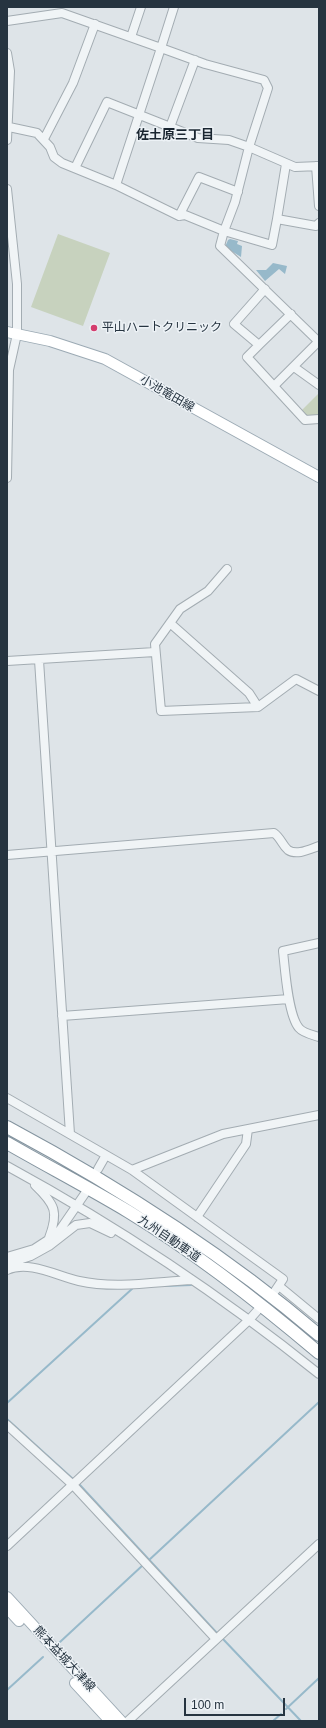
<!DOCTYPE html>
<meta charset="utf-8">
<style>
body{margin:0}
#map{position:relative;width:326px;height:1728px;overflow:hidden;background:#dee4e8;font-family:Arial,sans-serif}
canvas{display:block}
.frame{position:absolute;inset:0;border:8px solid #263440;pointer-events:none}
.scale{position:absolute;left:184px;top:1698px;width:101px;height:18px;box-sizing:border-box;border:2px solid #263440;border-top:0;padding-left:5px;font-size:12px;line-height:14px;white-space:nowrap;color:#263440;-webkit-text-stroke:3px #edf2f6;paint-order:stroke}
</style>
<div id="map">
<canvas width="326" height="1728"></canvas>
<div class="frame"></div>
<div class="scale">100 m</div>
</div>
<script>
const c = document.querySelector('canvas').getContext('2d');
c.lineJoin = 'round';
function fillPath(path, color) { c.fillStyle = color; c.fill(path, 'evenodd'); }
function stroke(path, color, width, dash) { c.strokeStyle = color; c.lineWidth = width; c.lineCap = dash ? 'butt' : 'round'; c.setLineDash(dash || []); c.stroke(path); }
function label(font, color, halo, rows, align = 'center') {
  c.font = font + ' Arial,"Noto Sans JP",sans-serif'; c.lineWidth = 3; c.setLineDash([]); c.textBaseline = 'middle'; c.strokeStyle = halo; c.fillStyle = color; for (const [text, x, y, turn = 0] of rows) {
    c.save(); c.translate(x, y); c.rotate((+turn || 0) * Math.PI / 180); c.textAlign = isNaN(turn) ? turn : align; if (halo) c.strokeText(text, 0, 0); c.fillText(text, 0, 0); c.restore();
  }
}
const green = new Path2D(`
 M58 234 110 253 83 326 31 307Z
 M319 393V417L308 418 301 411Z`);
const water = new Path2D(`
 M230 239 238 241 237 244 242 246 241 257 225 247 228 240Z
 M273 263 287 266 285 274 279 269 265 281 256 270H266Z`);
const stream = new Path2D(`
 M164 1286 191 1285
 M7 1403 133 1288
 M7 1419 73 1479
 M79 1484 216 1632
 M148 1561 319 1402
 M222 1638 301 1721
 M60 1642 143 1565
 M7 1690 43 1657
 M286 1709 319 1678
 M273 1721 281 1714`);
const minor = new Path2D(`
 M7 21 62 13 161 48 116 185
 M131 37 141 7
 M7 53 10 71 7 140
 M9 127 37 133 50 147 54 157 62 163 116 185 179 216 185 215 224 231 220 246 319 342
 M170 127 195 60
 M44 139 73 83 95 24
 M316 166 319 206
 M319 166 295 167 249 147 235 202 224 231 272 245 277 219 316 226 319 223
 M75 168 107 102 198 138 229 140 249 147 268 88 264 80 205 64 161 48 174 7
 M7 189 17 284V334L9 370 7 478
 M179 216 199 177 238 192
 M277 219 286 164
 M265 289 234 324 259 345 247 357 305 420 319 419
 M259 345 291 314
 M294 367 319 385
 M274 386 319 341
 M227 569 208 591 180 609 155 644 161 711 258 707 296 679 319 691
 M170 623 249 693 258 707
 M39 660 70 1134
 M7 661 155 652
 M7 855 274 833C281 838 282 845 288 850 297 856 310 849 319 846
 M319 943 283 951C285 969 288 1015 299 1028 303 1033 313 1035 319 1037
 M62 1016 289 999
 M7 1098 132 1170 283 1279 275 1291
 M7 1166C117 1226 222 1296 319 1374
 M98 1169 106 1155
 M132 1170 223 1134 319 1115
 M35 1185C55 1204 59 1212 49 1238
 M197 1217 246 1144 248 1129
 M55 1237 86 1192
 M7 1257 34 1249 54 1236
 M7 1264 31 1256 49 1246 76 1225 90 1223 111 1233
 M7 1270C29 1260 57 1276 79 1281 115 1289 155 1282 192 1280
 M279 1286 319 1319
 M7 1425 73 1485 216 1639
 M7 1546 249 1320 257 1311
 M128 1721 319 1544`);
const major = new Path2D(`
 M7 332 50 341 105 359 319 477
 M7 1597 121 1721
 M7 1608 19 1621
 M75 1683 110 1721`);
const highway = new Path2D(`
 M7 1127C117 1186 224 1254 319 1335
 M7 1143C47 1166 89 1188 129 1212 196 1253 259 1302 319 1353`);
const markers = [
 [94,328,4,"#d43c6d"]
];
const poiNames = [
 ["平山ハートクリニック",102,328]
];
const streetNames = [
 ["小池竜田線",167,394,30],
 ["九州自動車道",169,1239,34],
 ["熊本益城大津線",64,1659,47]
];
const neighbourhoodNames = [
 ["佐土原三丁目",175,135]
];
fillPath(green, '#c7d2be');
fillPath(water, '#97b9ca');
stroke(stream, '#97b9ca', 2);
stroke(minor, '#a3acb2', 10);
stroke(major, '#9caab4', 12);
stroke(highway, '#84949f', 14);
stroke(minor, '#f0f4f6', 8);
stroke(major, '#fff', 10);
stroke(highway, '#fff', 12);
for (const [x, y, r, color] of markers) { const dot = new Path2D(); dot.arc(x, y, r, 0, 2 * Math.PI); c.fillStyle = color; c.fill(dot); stroke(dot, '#edf2f6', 1.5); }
label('12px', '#263440', '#edf2f6', poiNames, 'left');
label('12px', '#263440', '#edf2f6', streetNames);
label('bold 13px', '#192530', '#edf2f6', neighbourhoodNames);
</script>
